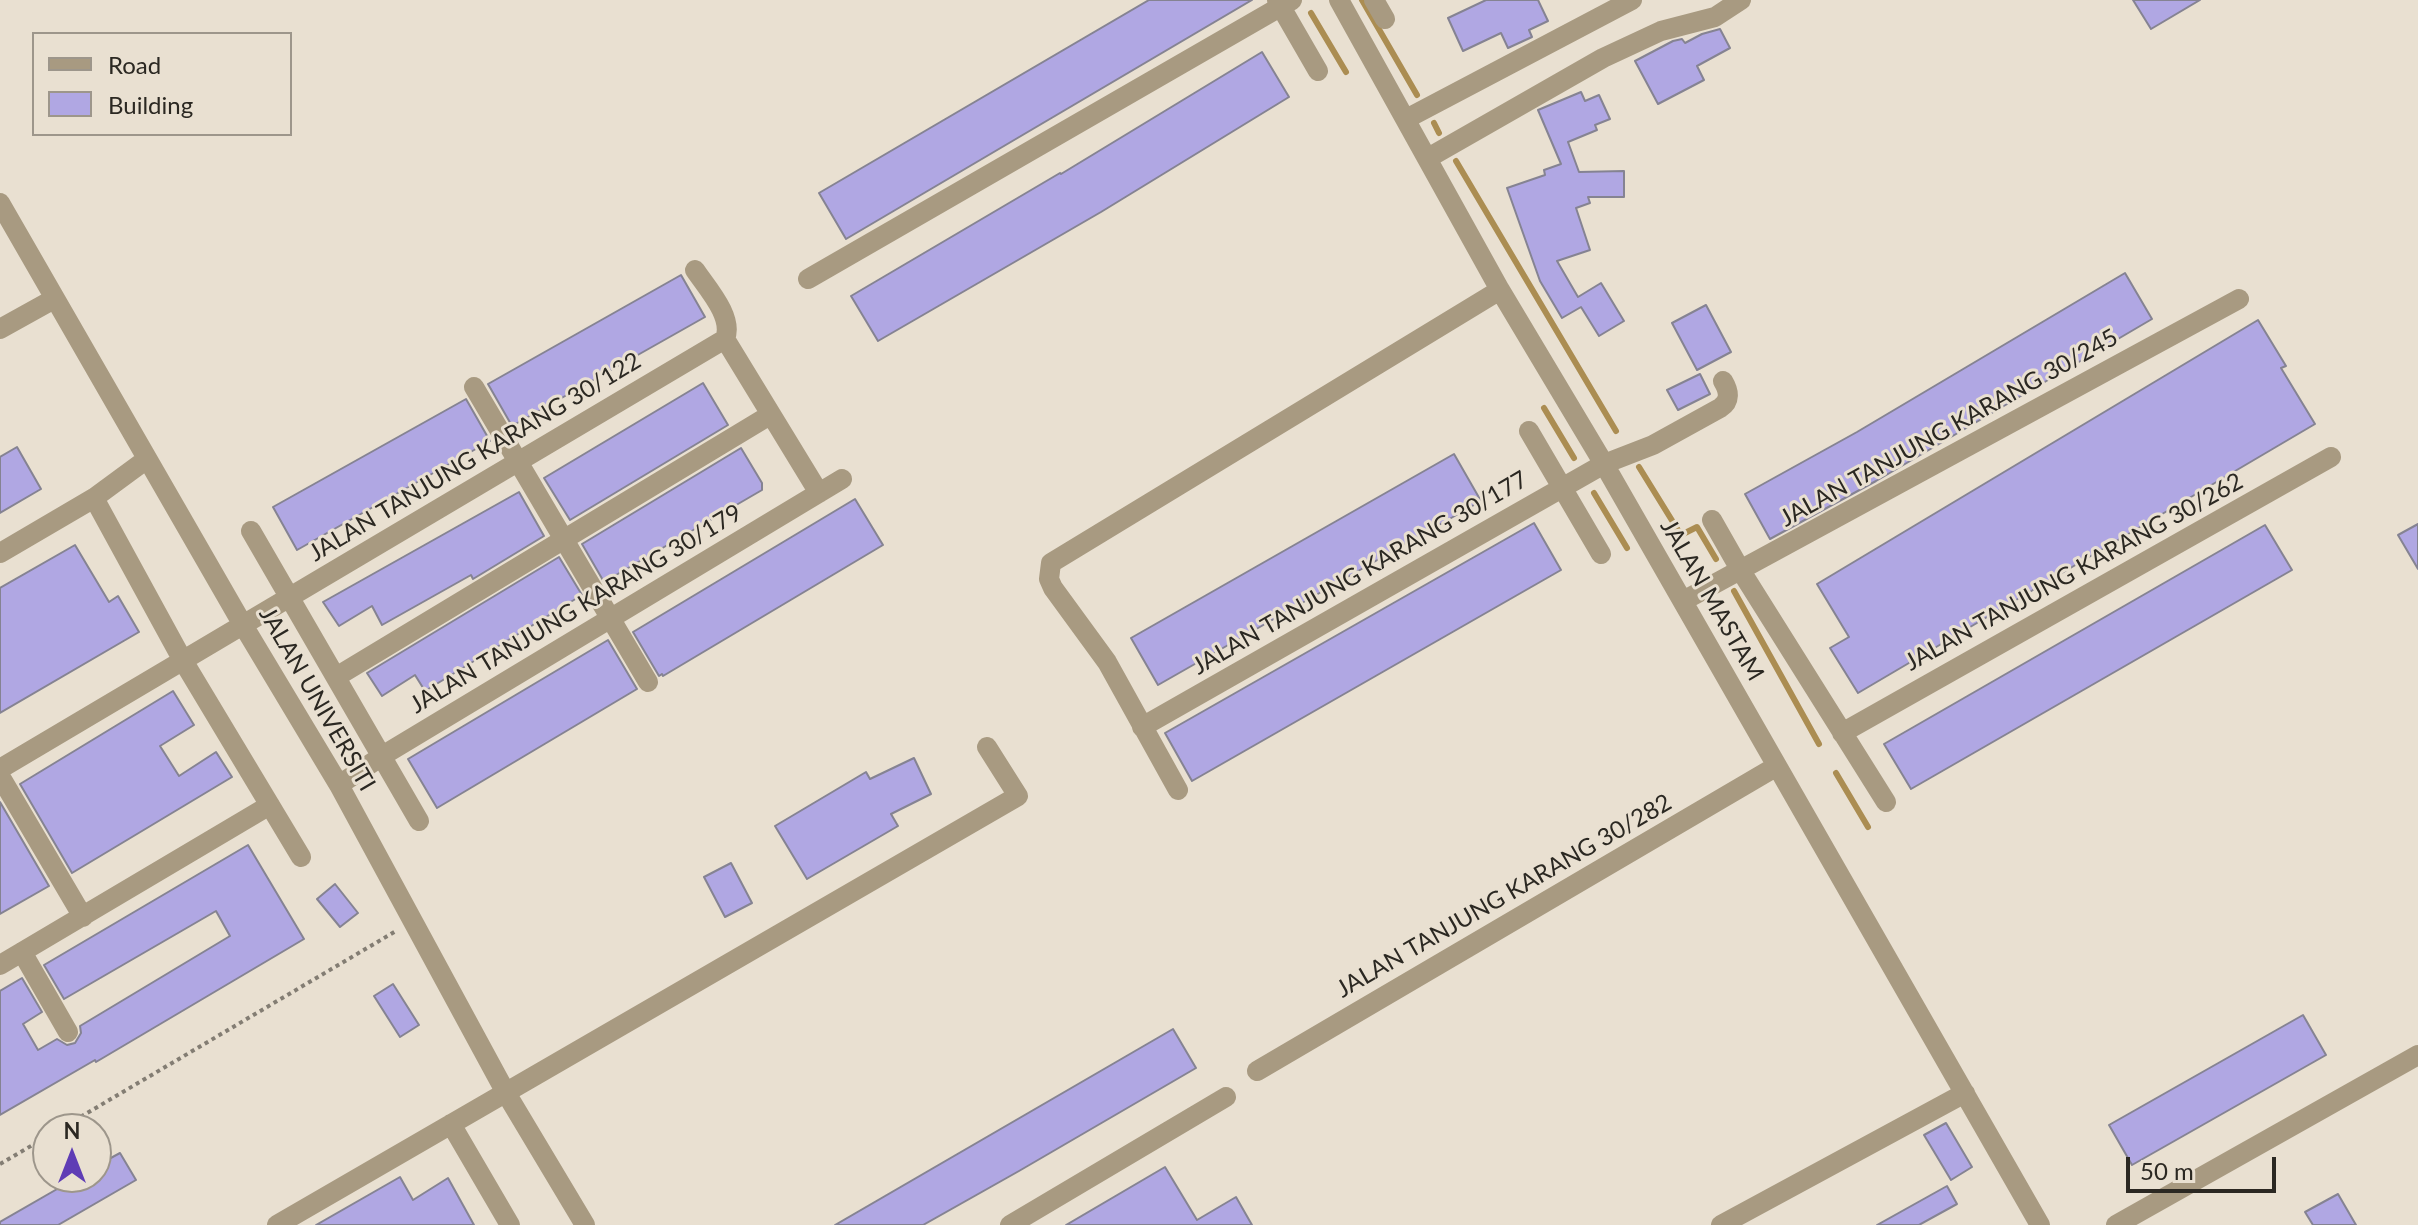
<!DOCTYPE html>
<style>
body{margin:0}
#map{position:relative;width:2418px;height:1225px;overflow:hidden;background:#e9e0d1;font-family:Lato,sans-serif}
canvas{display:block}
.legend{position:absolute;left:32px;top:32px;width:260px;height:104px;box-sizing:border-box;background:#e9e0d1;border:2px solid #9d968b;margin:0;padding:10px 14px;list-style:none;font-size:24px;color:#2b2822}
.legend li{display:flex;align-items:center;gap:16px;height:40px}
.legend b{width:40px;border:2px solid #9d968b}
.north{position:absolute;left:32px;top:1113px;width:80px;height:80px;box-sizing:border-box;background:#e9e0d1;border:2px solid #9d968b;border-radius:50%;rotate:0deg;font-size:22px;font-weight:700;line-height:32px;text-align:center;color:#2b2822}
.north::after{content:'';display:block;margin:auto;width:28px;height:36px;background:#5f3db5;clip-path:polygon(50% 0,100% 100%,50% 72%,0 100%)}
.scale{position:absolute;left:2126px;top:1157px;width:150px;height:36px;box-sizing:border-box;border:4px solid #2b2822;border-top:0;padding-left:10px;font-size:24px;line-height:28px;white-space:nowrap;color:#2b2822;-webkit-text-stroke:6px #e9e0d1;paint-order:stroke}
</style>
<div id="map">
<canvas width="2418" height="1225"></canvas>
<ul class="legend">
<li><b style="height:10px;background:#a89a81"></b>Road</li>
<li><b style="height:22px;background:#b0a7e3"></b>Building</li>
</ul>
<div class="north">N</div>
<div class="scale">50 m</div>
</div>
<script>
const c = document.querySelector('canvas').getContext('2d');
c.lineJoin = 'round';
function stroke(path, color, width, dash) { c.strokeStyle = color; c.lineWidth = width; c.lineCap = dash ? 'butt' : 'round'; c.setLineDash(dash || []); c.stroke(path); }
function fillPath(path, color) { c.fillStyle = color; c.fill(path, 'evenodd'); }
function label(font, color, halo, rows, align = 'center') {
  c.font = font + ' Lato,sans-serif'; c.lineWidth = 6; c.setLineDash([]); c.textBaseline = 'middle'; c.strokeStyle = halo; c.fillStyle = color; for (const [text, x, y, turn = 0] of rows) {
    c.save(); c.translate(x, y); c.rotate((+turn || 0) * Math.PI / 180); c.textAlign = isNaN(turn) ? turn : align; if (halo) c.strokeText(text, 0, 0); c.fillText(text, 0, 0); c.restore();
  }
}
const stream = new Path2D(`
 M1362 0 1417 95
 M1311 13 1346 72
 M1434 123 1439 133
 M1456 161 1616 431
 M1544 408 1574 458
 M1639 467 1681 535 1697 527 1716 559
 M1594 493 1627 548
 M1734 591 1819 744
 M1836 773 1868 827`);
const building = new Path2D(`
 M1149 0H1252L846 239 819 193Z
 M1486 0H1538L1548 21 1529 30 1532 37 1508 48 1501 33 1463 51 1448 18Z
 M2133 0H2200L2151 29Z
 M1720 29 1730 48 1697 66 1704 80 1658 104 1635 61 1673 41 1682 39 1685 43 1702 34Z
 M1262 52 1289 97 1101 212 878 341 851 296 1060 173 1061 174Z
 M1581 92 1585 101 1599 95 1610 119 1595 125 1597 130 1568 142 1579 172 1624 171V197H1588L1590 203 1576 208 1590 250 1557 261 1578 297 1601 283 1624 321 1599 336 1581 307 1562 318 1540 281 1507 188 1545 175 1544 170 1561 164 1538 110Z
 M2125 273 2152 319 1876 481 1770 539 1745 494 1857 432Z
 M681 275 705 317 512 426 488 384Z
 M1706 305 1731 352 1697 370 1672 323Z
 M2258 320 2286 366 2281 368 2315 424 1858 693 1830 648 1849 637 1817 584Z
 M1700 374 1710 394 1678 410 1667 390Z
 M703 383 728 425 570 520 544 478Z
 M466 399 490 441 297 550 273 507Z
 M17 447 41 489 0 513V457Z
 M741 448 762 483V490L604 582 582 544Z
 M1454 454 1481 501 1158 685 1131 638Z
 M519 492 544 536 473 579 471 575 382 625 372 606 339 626 323 602Z
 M855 499 883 545 663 676 662 674 659 676 633 632Z
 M1534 523 1561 570 1192 781 1165 733Z
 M2418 524V569L2398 535Z
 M2265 525 2292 570 1911 789 1884 744Z
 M75 545 109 602 118 596 139 632 0 713V588Z
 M559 557 582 595 425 691 415 675 382 696 367 673Z
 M608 640 637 689 437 808 408 759Z
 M173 691 194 725 160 746 179 776 216 752 232 777 72 873 20 784Z
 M914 758 931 794 891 814 898 826 807 879 775 826 866 772 870 779Z
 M0 802 49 886 0 914Z
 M248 845 304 939 96 1062 95 1060 0 1115V991L22 978 42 1012 23 1024 38 1050 57 1039 67 1045 75 1043 81 1033 80 1026 230 936 216 911 64 999 44 965Z
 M731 863 752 903 725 917 704 877Z
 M335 884 358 913 340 927 317 899Z
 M393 984 419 1025 400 1037 374 996Z
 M2303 1015 2326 1055 2132 1165 2109 1125Z
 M1173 1029 1196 1068 1019 1171 923 1225H835Z
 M1946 1123 1972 1167 1951 1180 1924 1135Z
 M120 1153 136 1180 58 1225H0V1222L78 1177H96V1166Z
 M1165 1167 1197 1220 1236 1197 1252 1225H1066Z
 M400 1177 413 1200 448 1178 474 1225H316Z
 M1947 1186 1957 1204 1919 1225H1877Z
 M2338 1194 2356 1225H2313L2305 1212Z`);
const path = new Path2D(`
 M60 1129 396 931
 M0 1164 48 1136`);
const minor = new Path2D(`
 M1277 0 1318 71
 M1339 0 1500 290 1604 464 2040 1225
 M1374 0 1385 19
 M1406 119 1632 0
 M1428 158 1603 58 1661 31 1715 17 1741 0
 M0 203 243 625 339 785 506 1093 585 1225
 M808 279 1292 0
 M0 329 54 299
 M725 339 819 493
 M474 387 648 682
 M1529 431 1601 554
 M94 498 182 659 301 857
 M1712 520 1741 571 1886 802
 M251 531 419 821
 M0 553 94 498 147 459
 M1683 601 2239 299
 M336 677 770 415
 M1142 727 1604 464 1653 445 1720 408C1731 401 1729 391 1723 381
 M1842 733 2331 457
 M0 769 725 339C734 317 707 288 695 270
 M0 776 83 917
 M339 785 382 756 842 479
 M1178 790 1107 662 1053 588 1049 579 1051 563 1500 290
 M22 952 68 1032
 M0 965 270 805
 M1257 1071 1777 766
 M451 1124 510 1225
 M277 1225 1018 796 987 747
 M1010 1225 1226 1097
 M1721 1225 1965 1093
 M2116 1225 2418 1055`);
const streetNames = [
 ["JALAN TANJUNG KARANG 30/245",1949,428,-29],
 ["JALAN TANJUNG KARANG 30/122",475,457,-31],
 ["JALAN TANJUNG KARANG 30/262",2074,572,-29],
 ["JALAN TANJUNG KARANG 30/177",1360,573,-30],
 ["JALAN MASTAM",1712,600,60],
 ["JALAN TANJUNG KARANG 30/179",576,609,-31],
 ["JALAN UNIVERSITI",317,699,60],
 ["JALAN TANJUNG KARANG 30/282",1504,896,-30]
];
stroke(stream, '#ab8d52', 6);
fillPath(building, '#b0a7e3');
stroke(building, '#858392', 2);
stroke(path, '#837d73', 4, [4, 4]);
stroke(minor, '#a89a81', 20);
label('24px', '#2b2822', '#e9e0d1', streetNames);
</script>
